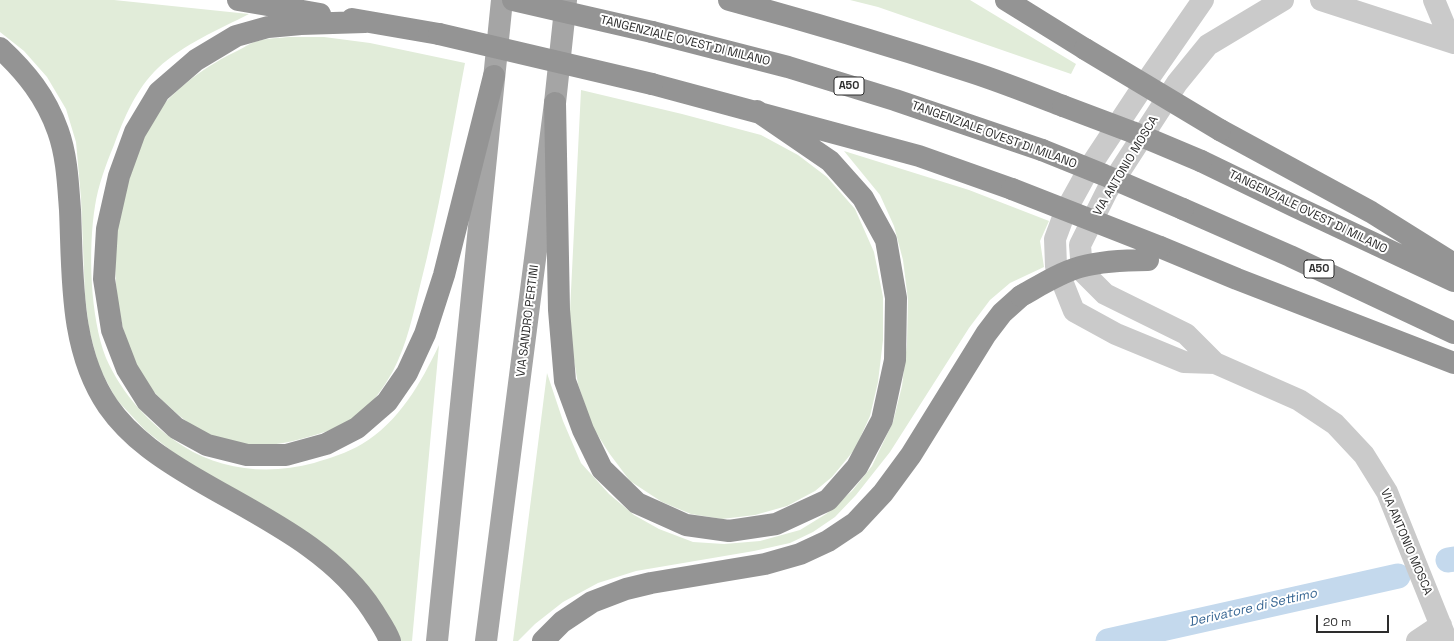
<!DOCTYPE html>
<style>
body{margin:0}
#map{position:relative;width:1454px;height:641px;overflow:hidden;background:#fff;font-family:"Space Grotesk",sans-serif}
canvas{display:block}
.scale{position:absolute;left:1316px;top:615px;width:73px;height:18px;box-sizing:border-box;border:2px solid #2d2d2d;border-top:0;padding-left:5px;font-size:12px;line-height:14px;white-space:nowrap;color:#2d2d2d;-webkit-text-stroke:3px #fff;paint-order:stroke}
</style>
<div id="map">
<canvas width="1454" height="641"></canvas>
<div class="scale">20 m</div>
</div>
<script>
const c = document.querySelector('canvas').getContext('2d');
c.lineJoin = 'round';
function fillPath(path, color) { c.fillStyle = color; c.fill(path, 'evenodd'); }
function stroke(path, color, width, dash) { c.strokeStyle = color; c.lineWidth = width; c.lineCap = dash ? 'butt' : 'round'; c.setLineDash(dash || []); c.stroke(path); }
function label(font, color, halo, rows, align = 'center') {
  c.font = font + ' "Space Grotesk",sans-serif'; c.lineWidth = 4; c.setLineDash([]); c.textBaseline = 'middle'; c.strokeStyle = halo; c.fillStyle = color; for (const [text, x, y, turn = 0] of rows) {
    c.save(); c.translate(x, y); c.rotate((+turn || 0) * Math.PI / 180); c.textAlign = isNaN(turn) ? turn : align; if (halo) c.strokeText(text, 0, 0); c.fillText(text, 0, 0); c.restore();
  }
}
const green = new Path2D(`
 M0 0H114L249 14C218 30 184 44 158 68 136 89 124 118 114 145 106 164 98 186 95 206 88 249 90 317 106 358 122 394 150 425 183 446 222 471 270 475 314 463 330 458 347 453 362 444 399 422 421 383 439 345L412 641H399L376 598 183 460 145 430 116 399 99 367 89 329 85 296 81 198 76 142 66 109 47 77 24 51 0 32Z
 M850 0H970L1076 64 1071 74 878 7Z
 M290 37H324L370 43 465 63C451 137 439 212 420 286 413 315 407 344 393 371 384 387 371 406 357 416 340 429 313 436 293 441 250 451 208 442 175 412 168 405 159 398 152 390 120 349 111 284 117 234 119 211 126 189 133 167 137 155 146 128 153 118 173 89 207 65 239 50 245 47 252 42 258 41 268 38 279 38 290 37Z
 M581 90 682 114 761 135 798 155 827 177 855 209 874 252 883 297V340L878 382 870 416 855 449 832 477 815 491 787 506 755 515 722 519 691 514 662 502 630 481 609 453 592 426 578 384 569 331Z
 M844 151 969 190 1049 221 1040 241 1044 267 1010 283 990 300 969 328 890 452 856 495 835 517 813 532 790 543 754 551 636 571 598 583 563 602 535 624 518 641H513L547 373 563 421 581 463 609 494 634 515 659 529 693 542 724 544 760 541 800 530 826 514 852 491 872 466 893 422 902 386 907 344 908 300 903 260 894 226 880 195Z`);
const canal = new Path2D(`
 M1448 560 1454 559
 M1108 641 1398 576`);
const minor = new Path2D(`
 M1203 0 1142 88 1091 165 1065 212 1055 239 1056 266 1074 311 1116 334 1184 362 1215 363 1299 400 1335 424 1364 455 1387 492 1447 641
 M1321 0 1454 43
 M1434 0 1451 41
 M1215 363 1186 334 1105 294 1082 271 1080 245 1107 191 1177 83 1208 45 1283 0
 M1417 641 1441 625`);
const major = new Path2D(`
 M437 641 502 0
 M486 641 555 103 566 0`);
const highway = new Path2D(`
 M238 0 320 14
 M729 0C811 22 891 46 971 72 1002 82 1032 94 1063 106
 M1006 0 1085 49
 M352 19 439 34
 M365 22 301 24 268 27 236 36 196 60 159 92 135 132 119 176 107 229 104 279 112 330 127 369 147 401 176 428 207 445 247 455H286L326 444 357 428 387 402 407 373 425 334 444 275 494 76
 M652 32 788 67 895 100 1042 150
 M0 48C26 72 46 97 58 131 67 156 68 184 70 210 73 275 69 349 108 406 131 439 164 460 198 480 261 517 333 549 373 611 379 621 386 630 390 641
 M652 84 919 156 1012 189
 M555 103 559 310 565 381 583 430 602 469 637 503 686 525 729 531 776 524 828 500 857 467 882 420 895 360 896 298 886 240 863 198 830 161 757 111
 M1220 130 1371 212 1454 264
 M1201 161 1294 206 1454 281
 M1183 209 1290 256 1454 333
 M1160 247 1237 279 1454 363
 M543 641 562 622 592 602 626 589 651 583 765 564 800 554 828 541 855 523 883 493 911 455 986 334 1002 313 1021 296`);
const highwayBridge = new Path2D(`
 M513 0 652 32
 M439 34 652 84
 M1085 49 1220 130
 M1063 106 1132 132 1201 161
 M1042 150 1104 175 1183 209
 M1012 189 1160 247
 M1021 296C1039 286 1059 273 1080 267 1102 261 1125 260 1148 260`);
const shields = [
 [849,86,30],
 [1319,269,30]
];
const shieldNames = [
 ["A50",849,86],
 ["A50",1319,269]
];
const streetNames = [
 ["TANGENZIALE OVEST DI MILANO",685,41,14],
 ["TANGENZIALE OVEST DI MILANO",994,135,20],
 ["VIA ANTONIO MOSCA",1126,166,-59],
 ["TANGENZIALE OVEST DI MILANO",1308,212,26],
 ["VIA SANDRO PERTINI",528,321,-83],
 ["VIA ANTONIO MOSCA",1406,542,67]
];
const waterNames = [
 ["Derivatore di Settimo",1253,608,-13]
];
fillPath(green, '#e1ecd9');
stroke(canal, '#c4d9ed', 25);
stroke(minor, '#cacaca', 22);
stroke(major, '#a5a5a5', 22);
stroke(highway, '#949494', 22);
stroke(highwayBridge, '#949494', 22);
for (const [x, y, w] of shields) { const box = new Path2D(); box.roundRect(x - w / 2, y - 9, w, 18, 3); c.fillStyle = '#fff'; c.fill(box); stroke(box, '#2d2d2d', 1); }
label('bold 11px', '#2d2d2d', null, shieldNames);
label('12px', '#2d2d2d', '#fff', streetNames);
label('italic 13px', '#376693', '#fff', waterNames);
</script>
